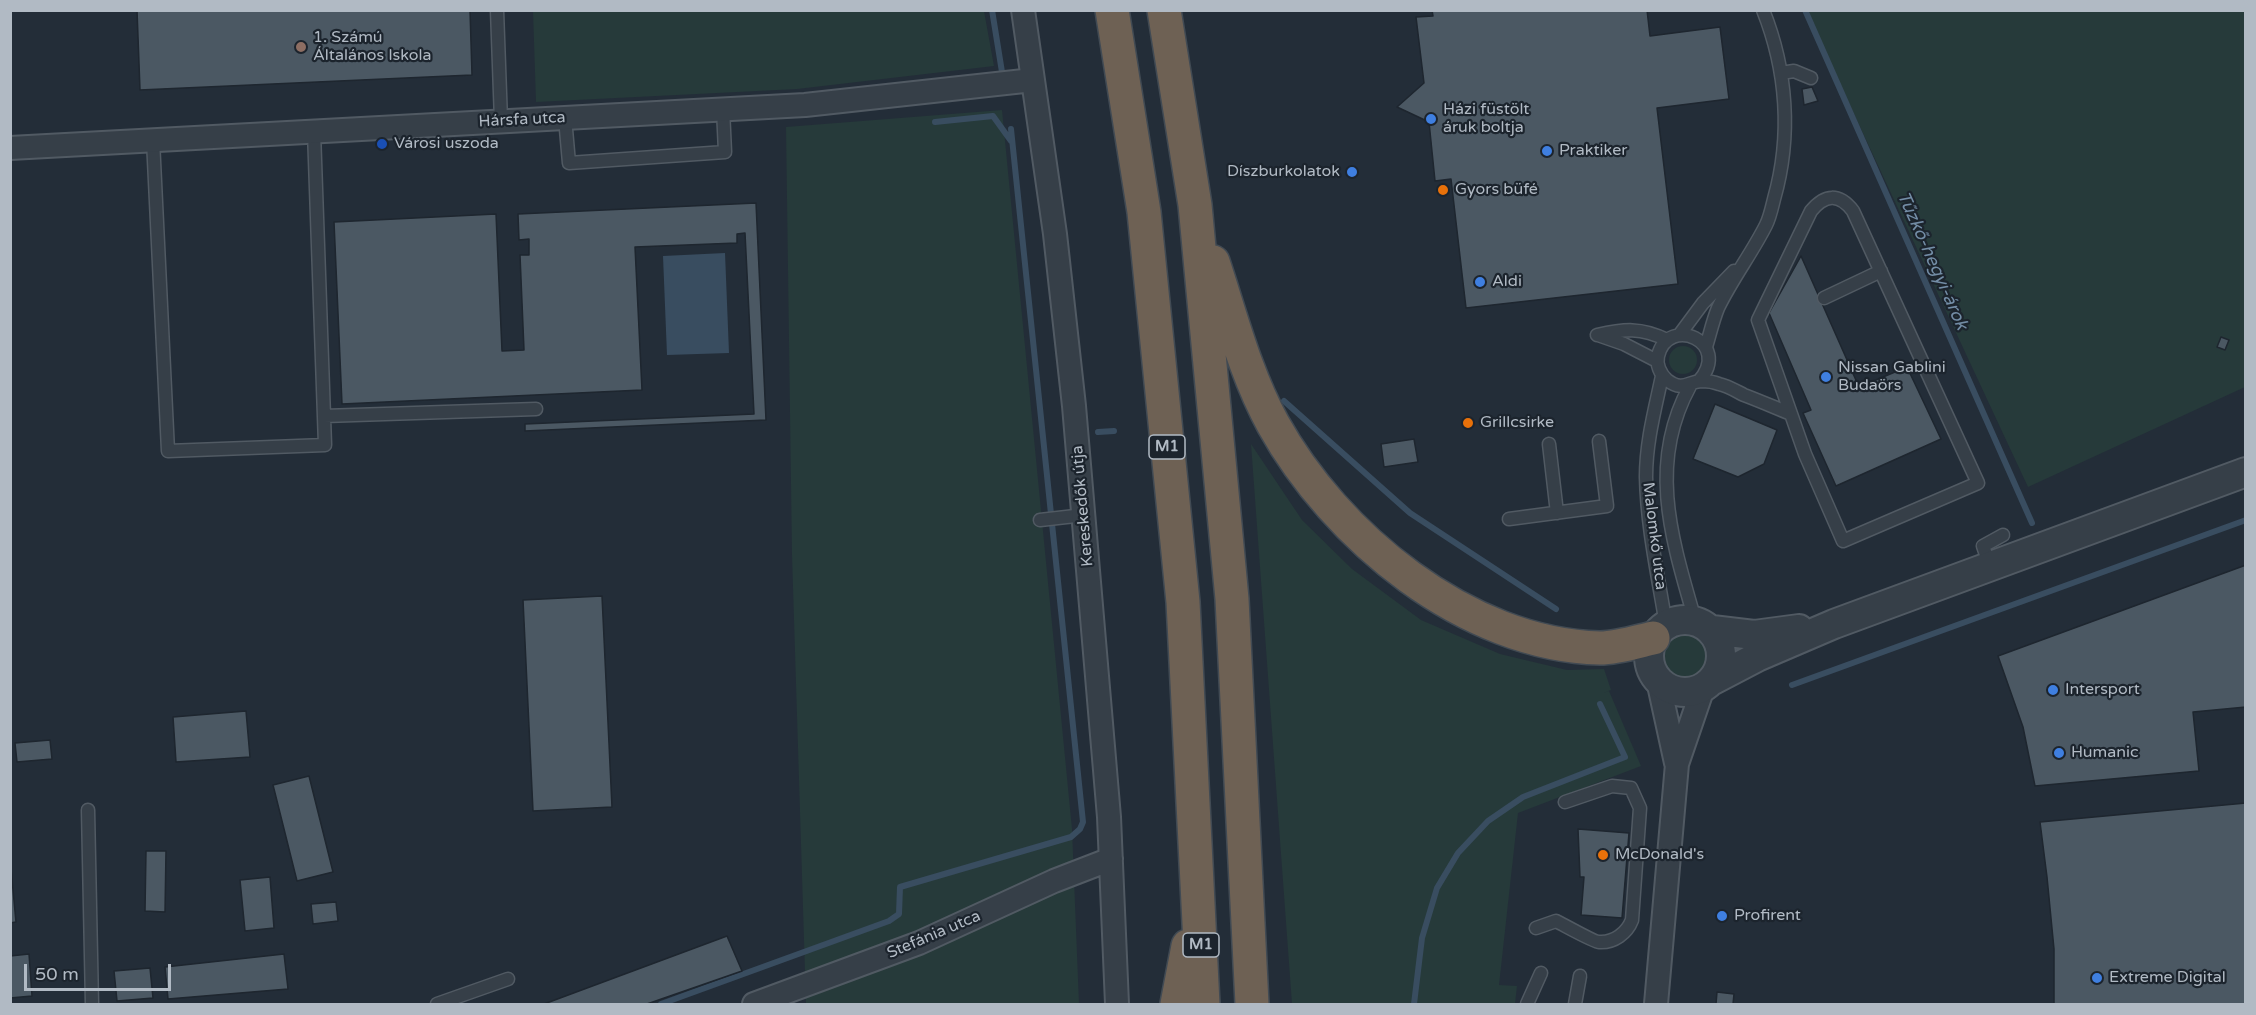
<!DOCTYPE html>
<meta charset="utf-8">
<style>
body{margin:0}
#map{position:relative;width:2256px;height:1015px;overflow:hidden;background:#232d38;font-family:"Varela Round",sans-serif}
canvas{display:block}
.frame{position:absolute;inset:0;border:12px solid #b1bac4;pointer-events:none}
.scale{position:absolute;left:24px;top:964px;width:147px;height:27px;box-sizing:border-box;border:3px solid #b1bac4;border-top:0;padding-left:8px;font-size:18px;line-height:21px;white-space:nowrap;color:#b1bac4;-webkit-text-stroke:4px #1c242d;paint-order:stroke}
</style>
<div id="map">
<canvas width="2256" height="1015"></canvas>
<div class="frame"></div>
<div class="scale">50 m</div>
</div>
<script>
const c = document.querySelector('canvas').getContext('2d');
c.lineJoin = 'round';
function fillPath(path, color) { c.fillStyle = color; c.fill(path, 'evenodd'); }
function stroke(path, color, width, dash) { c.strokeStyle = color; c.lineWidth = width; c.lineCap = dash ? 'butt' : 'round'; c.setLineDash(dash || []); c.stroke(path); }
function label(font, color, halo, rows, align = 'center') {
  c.font = font + ' "Varela Round",sans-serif'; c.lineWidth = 4.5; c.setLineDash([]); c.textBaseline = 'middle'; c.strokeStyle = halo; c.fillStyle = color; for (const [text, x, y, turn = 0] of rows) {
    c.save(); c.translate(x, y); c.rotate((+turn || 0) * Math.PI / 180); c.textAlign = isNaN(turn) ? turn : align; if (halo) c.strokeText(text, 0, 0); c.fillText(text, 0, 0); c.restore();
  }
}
const green = new Path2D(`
 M533 11H984L994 66 797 89 536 102Z
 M1806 11H2245V387L2028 487Z
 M1002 110 1072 829 1079 1004H806L792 555 786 127Z
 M1669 360a14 14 0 1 1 28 0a14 14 0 1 1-28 0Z
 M1251 444 1302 520 1352 569 1421 620 1500 654 1567 670 1604 669 1611 690 1603 693 1609 691 1641 766 1518 813 1499 985 1517 986 1515 1004H1292Z
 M1661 658a24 24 0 1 1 48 0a24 24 0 1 1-48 0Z`);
const water = new Path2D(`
 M725 253 729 353 667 355 663 256Z`);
const stream = new Path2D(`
 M992 10 1002 72
 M1805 10 2032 523
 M935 122 993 116 1011 141
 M1284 401 1410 513 1556 609
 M1098 432 1114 431
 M1792 685 2246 520
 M661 1004 889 921 899 914 900 887 1071 837 1080 829 1083 822 1011 129
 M1414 1004 1422 938 1437 888 1458 853 1488 821 1523 797 1625 757 1600 704`);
const building = new Path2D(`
 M137 10H470L472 75 140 90Z
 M1432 10H1647L1650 36 1720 27 1729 99 1657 108 1678 284 1466 308 1451 179 1435 181 1429 122 1397 107 1424 83 1416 17 1433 16Z
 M1812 87 1818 101 1804 105 1802 89Z
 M756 203 766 420 525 431V424L754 414 745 233 737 234V243L635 247 642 390 342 404 334 222 496 214 502 351 524 350 520 255H529V239L519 240 518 214Z
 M1801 256 1859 387 1907 367 1941 439 1836 486 1803 413 1811 410 1769 313Z
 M2221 337 2229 340 2225 350 2217 347Z
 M1715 404 1777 430 1764 464 1738 477 1693 459Z
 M1414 439 1418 462 1384 467 1381 444Z
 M2246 565V707L2193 712 2199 771 2035 786 2023 727 1998 656Z
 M602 596 612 807 533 811 523 600Z
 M246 711 250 757 176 762 173 717Z
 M50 740 52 759 17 762 15 743Z
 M309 776 333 872 297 881 273 785Z
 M2246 803V1004H2054V949L2047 877 2040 822Z
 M1578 829 1629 833 1622 918 1581 915 1584 877H1580Z
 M146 851H166L165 912 145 911Z
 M10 858 16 922 10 923Z
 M270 877 274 928 245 931 240 880Z
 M336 902 338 921 313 924 311 904Z
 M727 936 742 971 647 1004H544Z
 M29 954 32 996 10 998V956Z
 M284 954 288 989 168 999 165 967Z
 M150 968 153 998 117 1001 114 971Z
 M1717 992 1734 994 1733 1004H1716Z`);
const service = new Path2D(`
 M497 10 501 121
 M1781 73 1794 71 1811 78
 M565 118 569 163 725 152 723 109
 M153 140 168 451 325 445 314 132
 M1824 298 1881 271
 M1680 334 1703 303 1734 271
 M1597 335C1624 329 1641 327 1667 340
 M1598 335 1624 344 1657 361
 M1706 347C1710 334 1713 320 1718 308 1732 279 1752 253 1766 225 1770 217 1772 207 1774 199 1792 136 1787 70 1763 10
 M1662 376C1655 409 1646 442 1646 477 1647 526 1658 576 1666 625
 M1699 381C1733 342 1668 314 1658 356 1656 364 1660 374 1667 380 1683 392 1687 382 1701 381 1706 381 1714 382 1719 384 1728 386 1736 391 1744 395 1760 401 1776 408 1791 414L1805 454 1843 541 1978 483 1853 211C1839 193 1825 194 1811 211L1758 320 1791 414
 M1690 386C1647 464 1672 540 1695 620
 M324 416 536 409
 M1549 444 1557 513
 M1509 519 1607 506 1599 441
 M1040 520 1084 515
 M1990 566 1983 546 2003 535
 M88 810 92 1004
 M1536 928 1556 921C1564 925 1594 942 1599 942 1614 943 1627 933 1632 920L1640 808 1631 788 1612 786 1565 802
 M437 1004 508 979
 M1527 1004 1541 973
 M1575 1004 1580 976`);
const minor = new Path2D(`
 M1023 10 1055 234 1074 406 1109 817 1117 1004
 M10 148 805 105 1033 80
 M1655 678 1659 685 1676 763
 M754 1004 919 943 1054 881 1111 859
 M1656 1004 1677 764 1703 688`);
const tertiary = new Path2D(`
 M1649 656a36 36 0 1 1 72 0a36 36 0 1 1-72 0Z
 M1712 630 1754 635 1799 629
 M1713 680 1757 657 1834 624 2246 472`);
const motorway = new Path2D(`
 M1112 10 1144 212 1183 602 1203 1004
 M1164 10 1195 205 1232 599 1252 1004
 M1213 262C1231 316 1245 373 1273 424 1335 536 1466 645 1600 648 1617 648 1636 642 1653 638
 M1177 1004 1188 946`);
const markers = [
 [301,47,6,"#8d6e63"],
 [1431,119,6,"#3f7fe0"],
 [382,144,6,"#1a4fb4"],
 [1547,151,6,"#3f7fe0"],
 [1352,172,6,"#3f7fe0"],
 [1443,190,6,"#e8710a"],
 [1480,282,6,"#3f7fe0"],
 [1826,377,6,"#3f7fe0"],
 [1468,423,6,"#e8710a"],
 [2053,690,6,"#3f7fe0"],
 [2059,753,6,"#3f7fe0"],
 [1603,855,6,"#e8710a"],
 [1722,916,6,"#3f7fe0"],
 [2097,978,6,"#3f7fe0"]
];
const shields = [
 [1167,447,36],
 [1201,945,36]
];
const shieldNames = [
 ["M1",1167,447],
 ["M1",1201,945]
];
const poiNames = [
 ["1. Számú",313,38],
 ["Általános Iskola",313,56],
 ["Házi füstölt",1443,110],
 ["áruk boltja",1443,128],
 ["Városi uszoda",394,144],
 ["Praktiker",1559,151],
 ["Díszburkolatok",1340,172,"right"],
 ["Gyors büfé",1455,190],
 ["Aldi",1492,282],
 ["Nissan Gablini",1838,368],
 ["Budaörs",1838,386],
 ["Grillcsirke",1480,423],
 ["Intersport",2065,690],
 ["Humanic",2071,753],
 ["McDonald's",1615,855],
 ["Profirent",1734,916],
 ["Extreme Digital",2109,978]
];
const streetNames = [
 ["Hársfa utca",522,120,-3],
 ["Kereskedők útja",1083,506,-95],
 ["Malomkő utca",1654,536,83],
 ["Stefánia utca",934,935,-23]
];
const waterNames = [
 ["Tűzkő-hegyi-árok",1932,261,66]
];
fillPath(green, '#263a3a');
fillPath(water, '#394d60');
stroke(stream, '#394d60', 6);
fillPath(building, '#4b5863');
stroke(building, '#1e262f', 1.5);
stroke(service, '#515a63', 15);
stroke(minor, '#515a63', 26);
stroke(tertiary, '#515a63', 32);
stroke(motorway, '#414a53', 36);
stroke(service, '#363f48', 12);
stroke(minor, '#363f48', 22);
stroke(tertiary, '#363f48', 28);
stroke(motorway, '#6e6154', 33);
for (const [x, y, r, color] of markers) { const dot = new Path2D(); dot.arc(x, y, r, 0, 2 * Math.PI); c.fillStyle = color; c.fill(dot); stroke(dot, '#1c242d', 2); }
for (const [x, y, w] of shields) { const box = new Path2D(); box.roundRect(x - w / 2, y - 12, w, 24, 4.5); c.fillStyle = '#1c242d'; c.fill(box); stroke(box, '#b1bac4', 1.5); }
label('bold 15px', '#b1bac4', null, shieldNames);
label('16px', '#b1bac4', '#1c242d', poiNames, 'left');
label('16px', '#b1bac4', '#1c242d', streetNames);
label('italic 18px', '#738da6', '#1c242d', waterNames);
</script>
